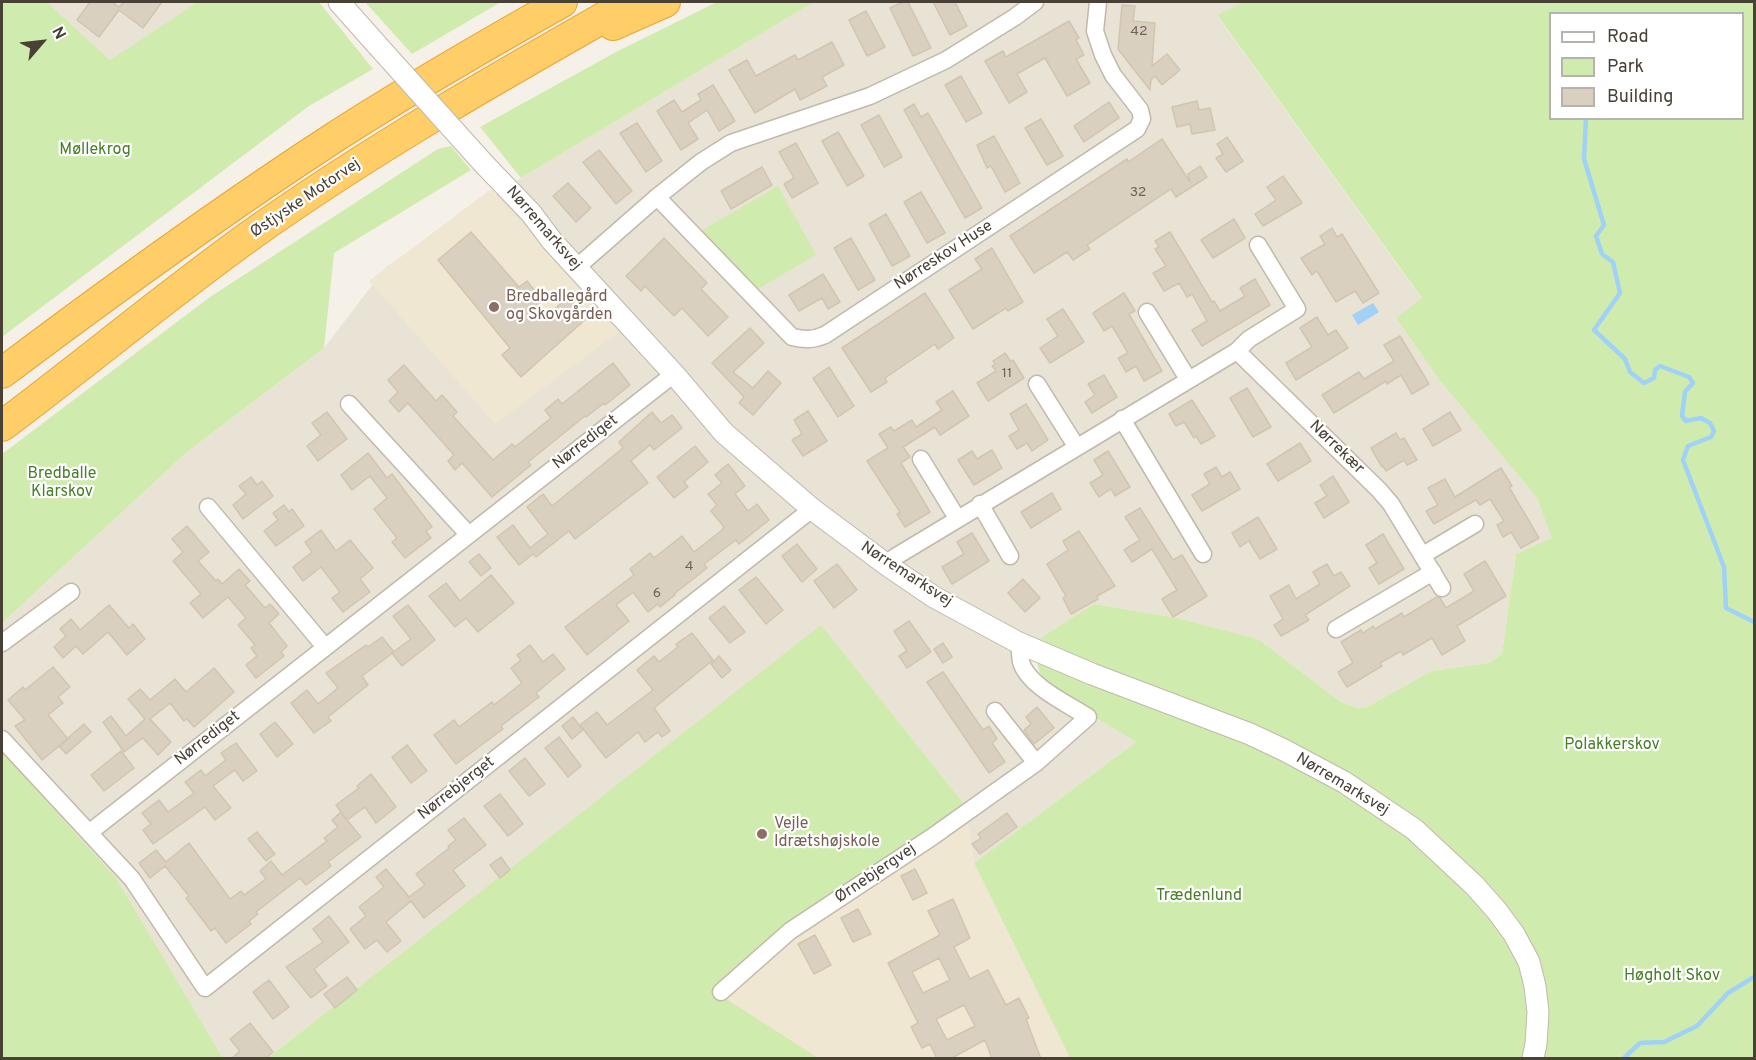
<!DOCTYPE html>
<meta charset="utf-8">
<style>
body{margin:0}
#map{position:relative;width:1756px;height:1060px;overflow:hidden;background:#f5f1e8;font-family:Overpass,sans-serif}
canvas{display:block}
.frame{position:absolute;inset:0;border:3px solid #494136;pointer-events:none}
.legend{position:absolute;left:1549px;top:12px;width:195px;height:108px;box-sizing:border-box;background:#fff;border:2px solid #b6b3af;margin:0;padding:8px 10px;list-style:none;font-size:18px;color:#494136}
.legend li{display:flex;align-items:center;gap:12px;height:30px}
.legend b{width:30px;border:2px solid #b6b3af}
.north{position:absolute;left:12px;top:12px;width:60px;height:60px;-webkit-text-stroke:4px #fff;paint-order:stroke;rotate:62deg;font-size:16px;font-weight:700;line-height:24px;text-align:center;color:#494136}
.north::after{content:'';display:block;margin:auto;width:21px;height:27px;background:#494136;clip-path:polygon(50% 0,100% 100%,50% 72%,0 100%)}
</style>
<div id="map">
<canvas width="1756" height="1060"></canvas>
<div class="frame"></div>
<ul class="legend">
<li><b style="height:8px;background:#fff"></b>Road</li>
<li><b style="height:16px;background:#cfebae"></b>Park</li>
<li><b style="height:16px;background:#dad0bf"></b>Building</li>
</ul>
<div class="north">N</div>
</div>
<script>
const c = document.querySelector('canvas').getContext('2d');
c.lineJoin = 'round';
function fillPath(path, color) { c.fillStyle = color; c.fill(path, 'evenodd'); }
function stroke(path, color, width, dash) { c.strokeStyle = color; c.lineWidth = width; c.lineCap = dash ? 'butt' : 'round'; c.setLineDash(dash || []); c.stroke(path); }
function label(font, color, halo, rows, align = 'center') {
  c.font = font + ' Overpass,sans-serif'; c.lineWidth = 4.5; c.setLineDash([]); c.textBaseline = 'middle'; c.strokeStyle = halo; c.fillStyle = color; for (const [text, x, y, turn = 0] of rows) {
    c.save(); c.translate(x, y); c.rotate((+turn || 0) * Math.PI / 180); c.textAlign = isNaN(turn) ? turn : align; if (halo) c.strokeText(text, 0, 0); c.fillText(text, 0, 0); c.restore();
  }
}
const residential = new Path2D(`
 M47 2H199L110 60Z
 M814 2H1244L1217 16 1422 299 1396 318 1438 378 1537 498 1553 538 1516 554 1502 654 1488 663 1432 671 1367 707 1357 708 1341 702 1258 639 1177 618 1094 604 1048 633 1011 665 1136 742 974 863 964 804 821 626 268 1058H223L116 878 2 752V623L187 452 324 348 386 267 521 178Z`);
const education = new Path2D(`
 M491 189 619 332 495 424 369 281Z
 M821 625 964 804 974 863 1070 1058H268Z`);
const green = new Path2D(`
 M2 2H47L110 60 198 2H319L373 69 309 106 2 337Z
 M365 2H501L412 54Z
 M717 2H814L521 178 480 127 616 52Z
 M1244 2H1754V1058H1540L1541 970 1409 818 1038 641 1048 633 1094 604 1177 618 1258 639 1341 702 1357 708 1367 707 1432 671 1488 663 1502 654 1516 554 1552 538 1537 498 1438 378 1396 318 1422 298 1217 15ZM1550 14H1742V118H1550Z
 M451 146 471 170 334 253 324 348 187 452 2 623V454L210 297 438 149Z
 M778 186 816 255 756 290 701 231Z
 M821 625 964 804 787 928 717 993 818 1058H268Z
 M1036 660 1288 760 1405 832 1460 881 1516 950 1530 995 1526 1058H1070L974 863 1136 742 1044 686Z
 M2 752 116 878 223 1058H2Z`);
const water = new Path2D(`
 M1373 303 1379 312 1358 325 1352 315Z`);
const stream = new Path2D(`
 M1586 118 1584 159 1604 225 1596 236 1602 254 1613 262 1620 293 1594 330 1625 359 1630 372 1644 383 1654 378 1655 370 1660 366 1689 377 1693 383 1685 392 1682 416 1686 421 1701 418 1710 423 1714 431 1711 437 1688 446 1683 460 1724 567 1726 608 1754 622
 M1624 1058 1640 1043 1664 1042 1697 1026 1728 993 1754 977`);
const building = new Path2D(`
 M90 2H111L119 7 124 2H162L143 28 119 10 99 37 77 20Z
 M903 2H908L931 48 913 56 890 8Z
 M933 2H955L967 26 950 35Z
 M1122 5 1135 6 1133 21 1155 23 1152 66 1167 54 1180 70 1162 85 1155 76 1151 80 1150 90 1118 49Z
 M866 11 885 47 867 56 849 20Z
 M1069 21 1079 38 1076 40 1084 55 1076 59 1090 83 1067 96 1045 58 1017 74 1027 92 1009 103 985 61 1003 51 1006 57Z
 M832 42 844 65 822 77 827 86 800 100 795 89 755 113 729 70 747 60 756 76 795 55 798 60Z
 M961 76 982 113 966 122 945 85Z
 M713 85 735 121 719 131 707 110 688 123 698 139 681 150 657 111 674 100 682 112 701 100 698 94Z
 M1197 101 1199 110 1210 108 1215 130 1192 134 1190 124 1177 127 1172 107Z
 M1109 102 1119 118 1084 142 1074 126Z
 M914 104 921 117 928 113 982 208 965 218 904 110Z
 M879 115 902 157 884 167 861 125Z
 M1041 119 1063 156 1047 165 1025 128Z
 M637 123 662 161 646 172 620 133Z
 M838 132 864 176 847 186 822 141Z
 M994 136 1020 183 1005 192 991 166 987 168 977 145Z
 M1227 137 1243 161 1226 172 1216 158 1223 154 1217 144Z
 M1162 139 1190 182 1188 174 1200 166 1207 177 1176 197 1171 189 1087 245 1090 249 1073 260 1067 252 1034 273 1010 236 1127 159 1128 162Z
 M796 143 818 183 792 198 784 184 794 178 779 152Z
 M599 150 632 191 616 204 583 162Z
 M762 167 772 185 731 209 721 191Z
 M1283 176 1302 203 1263 226 1255 214 1276 200 1267 187Z
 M568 183 591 208 576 222 553 196Z
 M921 192 945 233 927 243 904 202Z
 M886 214 910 256 892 266 869 224Z
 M1234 219 1245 238 1213 258 1201 240Z
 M1332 228 1337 237 1342 234 1379 293 1363 303 1355 291 1336 302 1317 271 1312 275 1301 258 1325 244 1320 236Z
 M471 232 519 287 527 281 535 291 531 295 548 315 568 297 587 318 521 377 502 355 510 348 438 260Z
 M1170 232 1212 302 1214 301 1220 311 1245 296 1240 288 1255 279 1270 305 1202 346 1192 330 1207 321 1192 294 1187 297 1179 283 1164 291 1153 273 1166 266 1155 249 1159 247 1155 241Z
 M664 238 707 283 701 289 728 317 708 336 682 308 674 316 645 286 641 291 626 276Z
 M851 238 875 280 858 290 834 248Z
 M992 248 1023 302 1008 311 1006 308 973 329 949 290 982 269 975 259Z
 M823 274 840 302 828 309 822 298 799 311 789 295Z
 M925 293 954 338 938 349 935 344 885 378 887 382 871 392 842 348Z
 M1124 293 1135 311 1129 314 1162 371 1144 381 1136 366 1126 372 1118 358 1128 353 1112 326 1104 331 1093 313Z
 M1063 309 1084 342 1050 363 1040 348 1058 336 1047 319Z
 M1317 317 1328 335 1336 330 1348 348 1296 380 1286 363 1312 347 1300 328Z
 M750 328 764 343 733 372 753 388 768 371 781 383 753 415 739 403 744 397 712 363Z
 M1400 336 1429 384 1412 394 1401 375 1387 384 1386 381 1334 413 1322 395 1359 372 1364 379 1394 361 1384 345Z
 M1005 353 1011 362 1013 360 1024 378 988 401 977 383 996 371 992 366 995 364 993 361Z
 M613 363 630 385 605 405 604 403 586 417 585 416 528 462 531 465 492 497 462 463 455 470 448 461 454 455 408 403 399 412 389 401 398 392 388 380 404 365 436 401 442 395 457 412 453 416 493 460 512 444 515 447 551 418 545 410 558 399 562 404Z
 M829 367 854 406 838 417 813 378Z
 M1104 375 1117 397 1092 413 1085 402 1095 395 1088 384Z
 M1247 388 1271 427 1253 437 1230 398Z
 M953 391 969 416 940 435 935 427 903 447 910 457 901 463 930 512 905 527 897 514 900 512 867 461 888 448 879 434 891 427 894 431 912 420 916 427 942 410 936 402Z
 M1192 400 1215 436 1201 444 1196 436 1194 438 1184 422 1176 426 1169 414Z
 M1026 404 1048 440 1032 451 1027 443 1017 449 1009 436 1019 430 1010 414Z
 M808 411 827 441 803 456 792 440 802 434 794 420Z
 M327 412 347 439 318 461 307 446 321 435 312 423Z
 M652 412 661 423 672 415 682 428 654 450 650 445 631 461 648 483 575 539 569 531 536 557 533 554 519 565 497 537 513 525 530 548 548 534 527 507 543 494 552 506 623 448 619 442Z
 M1450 412 1461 430 1433 446 1423 429Z
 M1396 433 1400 440 1404 438 1417 460 1407 465 1404 460 1386 471 1383 466 1382 467 1371 448Z
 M1300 443 1311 461 1278 481 1267 464Z
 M695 446 708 462 684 482 688 487 674 498 657 477Z
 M992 450 1002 468 974 485 958 460 972 451 977 459Z
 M1108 451 1130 487 1115 496 1111 489 1099 497 1090 483 1103 475 1094 460Z
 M368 453 387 478 392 474 432 527 426 531 431 538 405 558 392 542 397 538 374 509 387 498 370 476 352 490 341 475Z
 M728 464 745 486 735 494 748 511 757 504 769 520 739 544 736 540 704 564 707 568 674 594 675 595 660 607 658 604 648 612 633 592 616 605 629 621 587 655 565 627 634 575 630 569 650 553 654 558 682 536 694 552 721 531 724 527 711 511 717 505 708 494 722 483 715 475Z
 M1216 467 1222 477 1230 472 1240 489 1202 511 1192 495 1210 484 1204 474Z
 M1501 468 1512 486 1509 487 1539 538 1521 548 1511 532 1503 537 1497 525 1504 521 1490 499 1480 505 1476 500 1434 524 1426 511 1438 505 1428 488 1445 479 1455 497Z
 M1333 476 1349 502 1324 518 1315 503 1327 496 1320 485Z
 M251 477 257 485 262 481 273 496 243 519 233 505 246 494 239 486Z
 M1052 493 1061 509 1031 528 1021 512Z
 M284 505 289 512 292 509 304 526 276 546 264 531 278 520 273 513Z
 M1140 508 1173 560 1182 555 1207 596 1173 617 1162 599 1177 590 1152 549 1132 562 1124 550 1140 540 1125 517Z
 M1258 517 1277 549 1260 559 1249 541 1240 547 1232 533Z
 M187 526 209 552 198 561 216 581 218 579 222 584 239 569 250 581 245 585 265 608 270 604 279 614 269 623 287 646 281 652 284 656 256 678 246 665 257 656 251 648 255 645 238 625 246 618 228 597 203 618 190 603 201 594 173 561 183 552 172 539Z
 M321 530 336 551 350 540 373 568 360 579 370 592 343 612 332 598 340 592 321 567 303 581 293 567 312 552 305 542Z
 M1079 531 1115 586 1097 596 1098 599 1071 614 1063 598 1066 596 1047 564 1068 550 1063 541Z
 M972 533 989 561 952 584 942 567 964 554 957 542Z
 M1383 534 1404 569 1379 584 1369 568 1377 563 1366 545Z
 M797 544 817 569 802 582 782 556Z
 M479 554 491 568 481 576 469 562Z
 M1485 561 1506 596 1457 626 1465 641 1442 655 1432 638 1403 655 1401 651 1380 663 1382 666 1347 687 1338 672 1353 663 1341 642 1361 630 1363 633 1373 626 1375 629 1402 613 1404 617 1437 597 1440 598 1446 608 1474 591 1464 574Z
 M837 564 857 590 834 608 814 581Z
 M1327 564 1334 576 1341 572 1350 586 1305 615 1309 620 1281 636 1274 625 1283 619 1270 596 1289 585 1296 599 1320 584 1313 572Z
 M491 575 514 603 478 632 466 618 455 627 429 596 446 583 460 601Z
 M756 577 783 610 766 624 739 590Z
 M1023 579 1040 598 1025 612 1008 593Z
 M109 605 129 628 133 624 145 639 127 655 108 632 83 654 76 646 63 658 54 647 66 636 60 629 71 619 80 630Z
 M408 605 435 640 402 666 392 653 411 639 393 616Z
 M724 606 745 632 730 643 709 618Z
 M909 621 931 652 907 668 899 656 907 651 894 631Z
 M692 633 713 660 654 708 670 731 662 737 658 732 645 742 638 732 606 758 580 725 597 712 607 725 653 690 637 670 654 656 659 662 678 647 676 644Z
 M382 637 394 652 362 676 368 685 328 717 331 721 314 733 291 703 307 690 318 704 338 688 326 673 366 645 368 647Z
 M943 643 952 657 943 663 934 649Z
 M530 645 543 662 553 654 565 669 536 693 539 697 501 726 503 729 456 764 434 735 454 720 459 727 492 702 494 705 522 683 511 668 521 660 517 655Z
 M719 656 731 670 722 678 711 664Z
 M53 667 70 687 58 697 63 703 48 715 68 739 42 760 15 726 25 720 8 700 23 687 25 690Z
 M214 668 234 692 194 727 187 719 184 721 170 703 150 719 171 742 158 755 143 738 124 752 103 722 111 716 126 736 145 719 128 699 140 689 150 700 175 679 186 692Z
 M943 672 983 730 989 726 997 739 992 743 1005 762 989 773 927 682Z
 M1037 707 1054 728 1034 744 1024 730 1031 724 1026 717Z
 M573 717 583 730 572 739 562 726Z
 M275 722 293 744 277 757 260 734Z
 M84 724 91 732 66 754 59 746Z
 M559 737 581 766 568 777 545 748Z
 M236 743 257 771 243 781 235 770 213 786 231 808 215 820 205 807 153 844 143 830 151 824 142 813 159 800 168 812 194 793 185 782 201 770 205 776 226 760 221 753Z
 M407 745 427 771 411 783 392 757Z
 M121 751 134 768 104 791 91 775Z
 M525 758 545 784 529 796 509 771Z
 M371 774 396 807 376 823 365 807 347 820 361 837 328 862 331 866 306 885 300 878 256 912 258 914 249 921 251 924 226 943 215 928 211 931 186 898 189 896 165 866 150 878 139 863 156 850 166 862 189 843 230 899 241 891 244 895 266 879 260 871 271 861 282 875 327 841 324 838 338 827 332 820 341 812 346 819 336 805 359 788 357 786Z
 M500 794 523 824 508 836 484 806Z
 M1007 813 1017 827 980 854 972 844 981 838 978 834Z
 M464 818 486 845 453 870 465 886 424 918 411 901 386 922 401 941 387 952 377 940 365 949 350 929 366 916 359 907 384 887 376 877 386 869 409 897 425 885 416 874 449 848 448 846 456 840 448 830Z
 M257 832 275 854 266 861 248 839Z
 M501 857 510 870 500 878 490 865Z
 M915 869 927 893 913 900 901 876Z
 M953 899 970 938 954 947 970 979 988 970 1006 1005 1019 998 1029 1018 1026 1019 1041 1059H992L985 1040 950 1059H937L930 1044 922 1048 911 1027 918 1023 888 963 940 935 928 911ZM939 958 950 980 923 993 912 972ZM964 1005 975 1026 947 1040 936 1019Z
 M858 909 871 934 853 942 841 918Z
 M329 916 349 942 314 969 327 986 311 998 286 967 323 942 313 929Z
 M815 935 831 965 814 974 798 944Z
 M347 977 357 990 335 1008 324 994Z
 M269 980 289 1007 273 1019 253 992Z
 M250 1023 273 1052 265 1059H231L240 1051 230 1039Z`);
const minor = new Path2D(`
 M657 197 792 337C804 340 813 340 825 335L1137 129 1142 119 1140 110 1113 75 1103 55 1095 31 1098 2
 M576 268 657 197 701 162 731 143 870 96 946 60 1015 17 1035 2
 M1147 312 1188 379
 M1237 351 1379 490 1391 504 1442 588
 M1037 384 1076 446
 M349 404 468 534
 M1122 419 1203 554
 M921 459 957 518
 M980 504 1010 556
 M208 507 325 647
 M1423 555 1475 524
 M887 565 895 557 1237 351 1249 339 1297 309 1258 245
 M1336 629 1433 572
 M2 643 71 592
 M995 711 1036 763
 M2 739 132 879 205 988 812 509
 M90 832 674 374
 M721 992 790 931 932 837 1036 763 1088 717C1068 704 1028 686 1021 662 1020 656 1020 649 1019 643`);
const tertiary = new Path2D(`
 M339 2 378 46
 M484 164 531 213 552 241 674 374 724 433 812 509 887 565 934 597 1019 643 1092 674 1250 734 1284 750 1344 782 1414 829 1475 886 1497 911 1514 934 1529 962 1535 986 1538 1012 1536 1044 1533 1058`);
const motorway = new Path2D(`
 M613 25 665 2
 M2 373C111 291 221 211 335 137 409 89 486 45 562 2
 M2 426C85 364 166 296 251 235 372 149 502 75 631 2`);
const tertiaryBridge = new Path2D(`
 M378 46 484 164`);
const markers = [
 [494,307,6,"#8d6e63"],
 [762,834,6,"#8d6e63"]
];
const numberNames = [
 ["42",1139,32],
 ["32",1138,193],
 ["11",1007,374],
 ["4",689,567],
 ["6",657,594]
];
const parkNames = [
 ["Møllekrog",95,151],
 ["Bredballe",62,475],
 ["Klarskov",62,493],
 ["Polakkerskov",1612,746],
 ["Trædenlund",1199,897],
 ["Høgholt Skov",1672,977]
];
const streetNames = [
 ["Østjyske Motorvej",306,199,-34],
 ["Nørremarksvej",543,229,49],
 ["Nørreskov Huse",944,256,-33],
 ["Nørrediget",586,443,-38],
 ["Nørrekær",1336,448,44],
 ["Nørremarksvej",906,575,33],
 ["Nørrediget",208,739,-38],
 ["Nørremarksvej",1342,785,31],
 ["Nørrebjerget",457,789,-38],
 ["Ørnebjergvej",876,874,-34]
];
const educationNames = [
 ["Bredballegård",506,298],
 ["og Skovgården",506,316],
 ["Vejle",774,825],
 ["Idrætshøjskole",774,843]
];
fillPath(residential, '#e9e3d6');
fillPath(education, '#efe7d1');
fillPath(green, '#cfebae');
fillPath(water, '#a1d2f5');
stroke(stream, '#a1d2f5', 4.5);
fillPath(building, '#dad0bf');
stroke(building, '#d2c5af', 1.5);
stroke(minor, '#c1b9aa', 19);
stroke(tertiary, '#c1b9aa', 23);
stroke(motorway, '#e7a530', 32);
stroke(minor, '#fff', 16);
stroke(tertiary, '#fff', 21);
stroke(motorway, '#ffce69', 30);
stroke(tertiaryBridge, '#c1b9aa', 23, []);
stroke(tertiaryBridge, '#fff', 21);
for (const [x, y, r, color] of markers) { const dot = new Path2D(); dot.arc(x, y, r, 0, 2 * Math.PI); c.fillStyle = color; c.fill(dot); stroke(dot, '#fff', 2); }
label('14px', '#6d6558', null, numberNames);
label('16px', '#467f25', '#fff', parkNames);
label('16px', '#494136', '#fff', streetNames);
label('16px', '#785e54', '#fff', educationNames, 'left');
</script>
